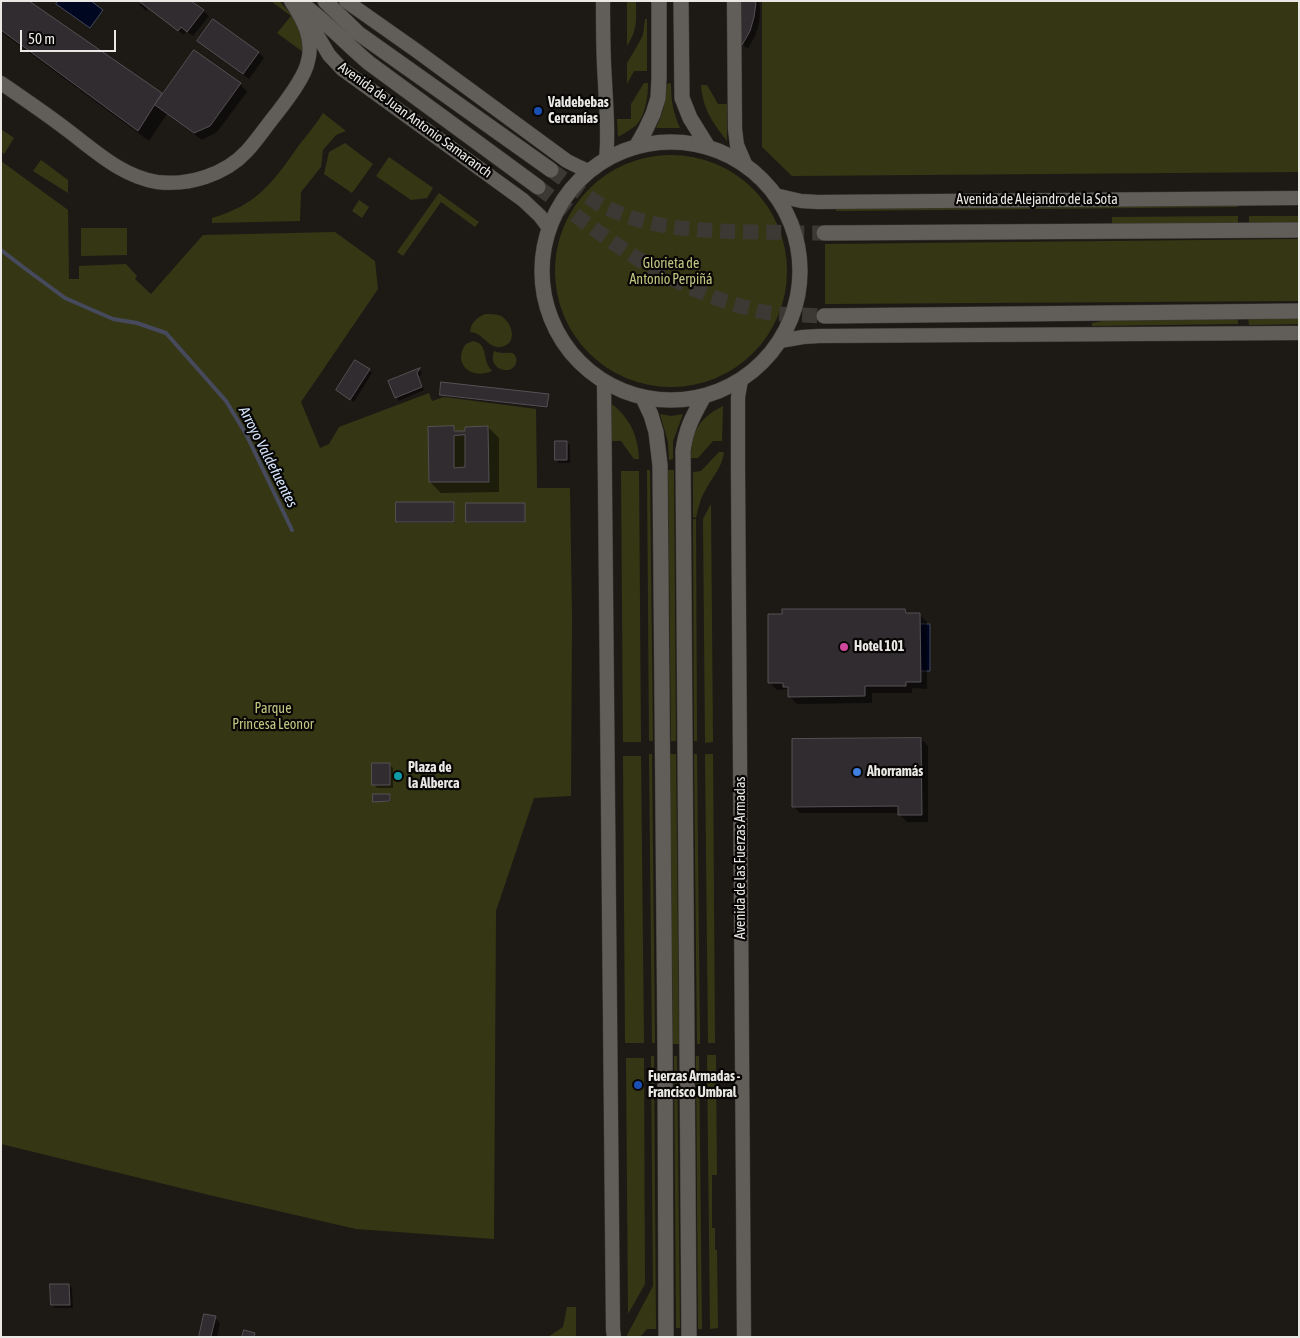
<!DOCTYPE html>
<meta charset="utf-8">
<style>
body{margin:0}
#map{position:relative;width:1300px;height:1338px;overflow:hidden;background:#1d1a16;font-family:"Asap Condensed",sans-serif}
canvas{display:block}
.frame{position:absolute;inset:0;border:2px solid #e9e8e5;pointer-events:none}
.scale{position:absolute;left:20px;top:30px;width:96px;height:22px;box-sizing:border-box;border:2px solid #e9e8e5;border-top:0;padding-left:6px;font-size:15px;line-height:18px;white-space:nowrap;color:#e9e8e5;-webkit-text-stroke:4px #070605;paint-order:stroke}
</style>
<div id="map">
<canvas width="1300" height="1338"></canvas>
<div class="frame"></div>
<div class="scale">50 m</div>
</div>
<script>
const c = document.querySelector('canvas').getContext('2d');
c.lineJoin = 'round';
function fillPath(path, color) { c.fillStyle = color; c.fill(path, 'evenodd'); }
function stroke(path, color, width, dash) { c.strokeStyle = color; c.lineWidth = width; c.lineCap = dash ? 'butt' : 'round'; c.setLineDash(dash || []); c.stroke(path); }
function label(font, color, halo, rows, align = 'center') {
  c.font = font + ' "Asap Condensed",sans-serif'; c.lineWidth = 4.5; c.setLineDash([]); c.textBaseline = 'middle'; c.strokeStyle = halo; c.fillStyle = color; for (const [text, x, y, turn = 0] of rows) {
    c.save(); c.translate(x, y); c.rotate((+turn || 0) * Math.PI / 180); c.textAlign = isNaN(turn) ? turn : align; if (halo) c.strokeText(text, 0, 0); c.fillText(text, 0, 0); c.restore();
  }
}
const green = new Path2D(`
 M271 1H279C296 18 302 29 303 52L277 33 291 16Z
 M627 1H636C636 20 638 29 627 46Z
 M762 1H1299V172L792 176 762 147Z
 M645 19H647V71H634L627 84V63L636 48 643 35Z
 M644 83H648C648 96 646 112 638 123 633 129 624 133 618 137L617 119H631V104Z
 M671 83C671 101 673 112 680 128H656C664 111 666 102 666 84Z
 M701 85H707L718 104H727V141C712 122 703 109 701 85Z
 M323 113 346 131 336 135 323 150 321 167 301 192 300 221 212 223V218C256 205 272 184 297 148 306 136 315 126 323 113Z
 M1 129 14 138 4 154 1 151Z
 M345 143 373 164 352 193 324 174 329 152Z
 M555 271a116 116 0 1 1 232 0a116 116 0 1 1-232 0Z
 M389 157 433 188 427 198 411 200 376 176Z
 M41 160 68 180V193L33 171Z
 M1 161 68 210 69 279H79V266L126 264 137 276 135 279 151 294 203 235 335 232 375 261 378 289 301 402 320 448 329 444 339 427 429 393 432 401 444 397 536 409 537 488H570L572 616 571 796 534 798 496 911 494 1239 356 1229 209 1195 1 1144Z
 M439 193 479 222 475 227 441 202 403 256 397 252Z
 M359 200 369 207 362 218 352 211Z
 M1238 205V207L836 211V208Z
 M1238 216V224H1112V217Z
 M1249 216H1299V224H1249Z
 M81 228H127V255L81 256Z
 M1299 239V301L825 304V244Z
 M485 314C491 314 496 314 501 316 513 323 518 344 501 347 488 349 483 332 470 332 471 322 477 318 485 314Z
 M1299 317V324L1249 325 1248 318Z
 M1238 318V324L1092 326V323L1114 319Z
 M473 341C484 343 484 351 486 360 487 364 489 368 492 371 470 381 452 362 466 344Z
 M494 351C502 355 508 351 514 354 519 361 516 367 509 370 497 371 490 363 494 351Z
 M612 404C630 419 638 435 639 459H634L621 441H612Z
 M723 406 722 441H713L698 458H691C692 431 698 419 723 406Z
 M660 414 671 416 683 414 673 441V459L669 460 668 442Z
 M719 452H724C722 468 712 477 705 491 700 499 698 509 696 518L693 517V472L701 471Z
 M647 470H650L653 741H649Z
 M668 470H674L676 741H671Z
 M621 471H639L641 742H623Z
 M711 504 713 742 705 743 703 519Z
 M693 519H696L697 741H694Z
 M649 754H652L655 1043H652Z
 M670 754H676L679 1044H673Z
 M694 754H697L700 1044H697Z
 M705 754H713L715 1043H708Z
 M623 756H641L644 1043H625Z
 M707 1055H716L717 1175H712V1228H715V1250H717L718 1328 710 1329Z
 M651 1056H654L656 1329H647L640 1337H626L653 1286Z
 M674 1056H677L680 1328H676Z
 M696 1056H699L702 1329H698Z
 M626 1058H644L645 1284 628 1314Z
 M567 1307H576V1337H548L563 1327Z`);
const water = new Path2D(`
 M58 1H91L103 10 90 28 56 4Z
 M920 624H930V671H921Z`);
const shadow = new Path2D(`
 M27 1 163 96 194 52 240 84 247 92 217 132 202 140 167 114 149 141 1 32V2Z
 M188 1 203 11 209 16 193 36 186 31 184 35 148 8 146 11 139 5 142 2Z
 M743 1H759L760 9 759 23 755 36 748 49 743 45Z
 M213 20 259 53 264 58 249 79 204 46 198 41Z
 M369 370 372 373 354 402 341 393Z
 M419 370 422 372 419 377 424 390 399 401 396 397 390 382Z
 M441 394 548 395 549 396 548 408 442 396Z
 M488 427 499 438V492L441 493 430 482 453 428 458 432Z
 M566 442 570 445V463H559L556 459Z
 M454 504 455 505V523H398L397 522Z
 M524 504 525 505V523H468L467 522Z
 M905 610 909 614H919L927 622V689L912 688V693H872V703L797 704 789 696V692L787 689 777 690 769 682Z
 M921 739 928 746V822H907L900 815V813H800L793 806Z
 M389 764 393 768V788H377L374 784Z
 M390 795 391 796V802H375L374 801Z
 M69 1285 72 1288 73 1308H55L52 1305Z
 M215 1318 220 1323 217 1337H201Z`);
const stream = new Path2D(`
 M1 250 23 267 65 298 113 319 137 323 166 333 226 401 246 434 292 530`);
const building = new Path2D(`
 M1 1H29L162 93 138 131 1 30Z
 M141 1H191L204 10 187 32 181 27 178 31 140 2Z
 M741 1H755L756 3 754 17 750 31 742 45Z
 M213 19 259 52 243 74 197 41Z
 M194 50 241 83 210 126 194 133 155 105Z
 M355 360 370 369 350 400 336 390Z
 M420 368 417 373 422 387 395 398 388 381Z
 M441 382 549 394 547 407 440 395Z
 M454 426V431H465V427L488 426 489 482H429L428 427ZM465 435V467L454 468V436Z
 M555 441H567V460H555Z
 M396 502H454V522H396Z
 M466 503H525V522H466Z
 M782 609H905L906 613H920L921 682H906V686H865V696L788 697V687H783V683H768V614H782Z
 M921 738 922 815H898V806L792 807V739Z
 M372 763H390V785H372Z
 M373 794H390V801L373 802Z
 M50 1284H69L70 1305H51Z
 M204 1314 216 1316 211 1336 214 1337H199Z
 M244 1330 255 1333 254 1337H242Z`);
const secondaryTunnel = new Path2D(`
 M551 170C571 184 590 201 612 210 646 226 684 229 721 231 755 232 790 233 824 233
 M538 187C599 233 656 279 730 303 743 307 757 311 770 313 788 315 806 315 824 316`);
const street = new Path2D(`
 M346 1 417 51 567 161 579 167 589 171
 M603 1C603 28 603 55 605 82 606 108 609 133 606 159
 M734 1 735 129 737 145 746 166
 M309 21 329 55 342 69 523 200 540 216 549 228
 M1 83C23 98 45 113 66 129 94 150 121 176 157 182 188 186 225 175 247 151 258 139 267 125 277 113 287 100 305 77 308 61 314 39 303 19 291 1
 M775 195 801 201 818 202 1299 198
 M780 341 803 337 819 336 1299 333
 M741 380 738 397V470L744 1337
 M604 382 613 1330 614 1337`);
const secondary = new Path2D(`
 M298 1C324 19 345 43 369 63L538 187
 M325 1 358 33 551 170
 M681 1 682 98 690 118 708 147
 M542 271a129 129 0 1 1 258 0a129 129 0 1 1-258 0Z
 M636 147 645 131 653 114 658 98 659 78V1
 M824 233 1299 230
 M824 316 1299 311
 M643 398 651 415 656 432 660 465 665 1049 666 1337
 M689 1337 683 451C686 428 693 416 704 396`);
const markers = [
 [538,111,5,"#1a4fb4"],
 [844,647,5,"#d1479c"],
 [857,772,5,"#3f7fe0"],
 [398,776,5,"#0f9aa8"],
 [638,1085,5,"#1a4fb4"]
];
const poiNames = [
 ["Valdebebas",548,103],
 ["Cercanías",548,119],
 ["Hotel 101",854,647],
 ["Plaza de",408,768],
 ["la Alberca",408,784],
 ["Ahorramás",867,772],
 ["Fuerzas Armadas -",648,1077],
 ["Francisco Umbral",648,1093]
];
const streetNames = [
 ["Avenida de Juan Antonio Samaranch",415,120,36],
 ["Avenida de Alejandro de la Sota",1037,200],
 ["Avenida de las Fuerzas Armadas",741,858,-90]
];
const parkNames = [
 ["Glorieta de",671,264],
 ["Antonio Perpiñá",671,280],
 ["Parque",273,709],
 ["Princesa Leonor",273,725]
];
const waterNames = [
 ["Arroyo Valdefuentes",268,457,63]
];
fillPath(green, '#353714');
fillPath(water, '#000721');
stroke(water, '#464a5c', 1);
fillPath(shadow, '#0007');
stroke(stream, '#464a5c', 4);
fillPath(building, '#312c30');
stroke(building, '#555054', 1);
stroke(secondaryTunnel, '#3c3935', 15, [15, 8]);
stroke(street, '#393835', 15);
stroke(secondary, '#393835', 16);
stroke(street, '#615e59', 14);
stroke(secondary, '#615e59', 15);
for (const [x, y, r, color] of markers) { const dot = new Path2D(); dot.arc(x, y, r, 0, 2 * Math.PI); c.fillStyle = color; c.fill(dot); stroke(dot, '#070605', 2); }
label('bold 14px', '#e9e8e5', '#070605', poiNames, 'left');
label('14px', '#e9e8e5', '#070605', streetNames);
label('14px', '#c1c782', '#070605', parkNames);
label('italic 15px', '#d4e4fb', '#070605', waterNames);
</script>
